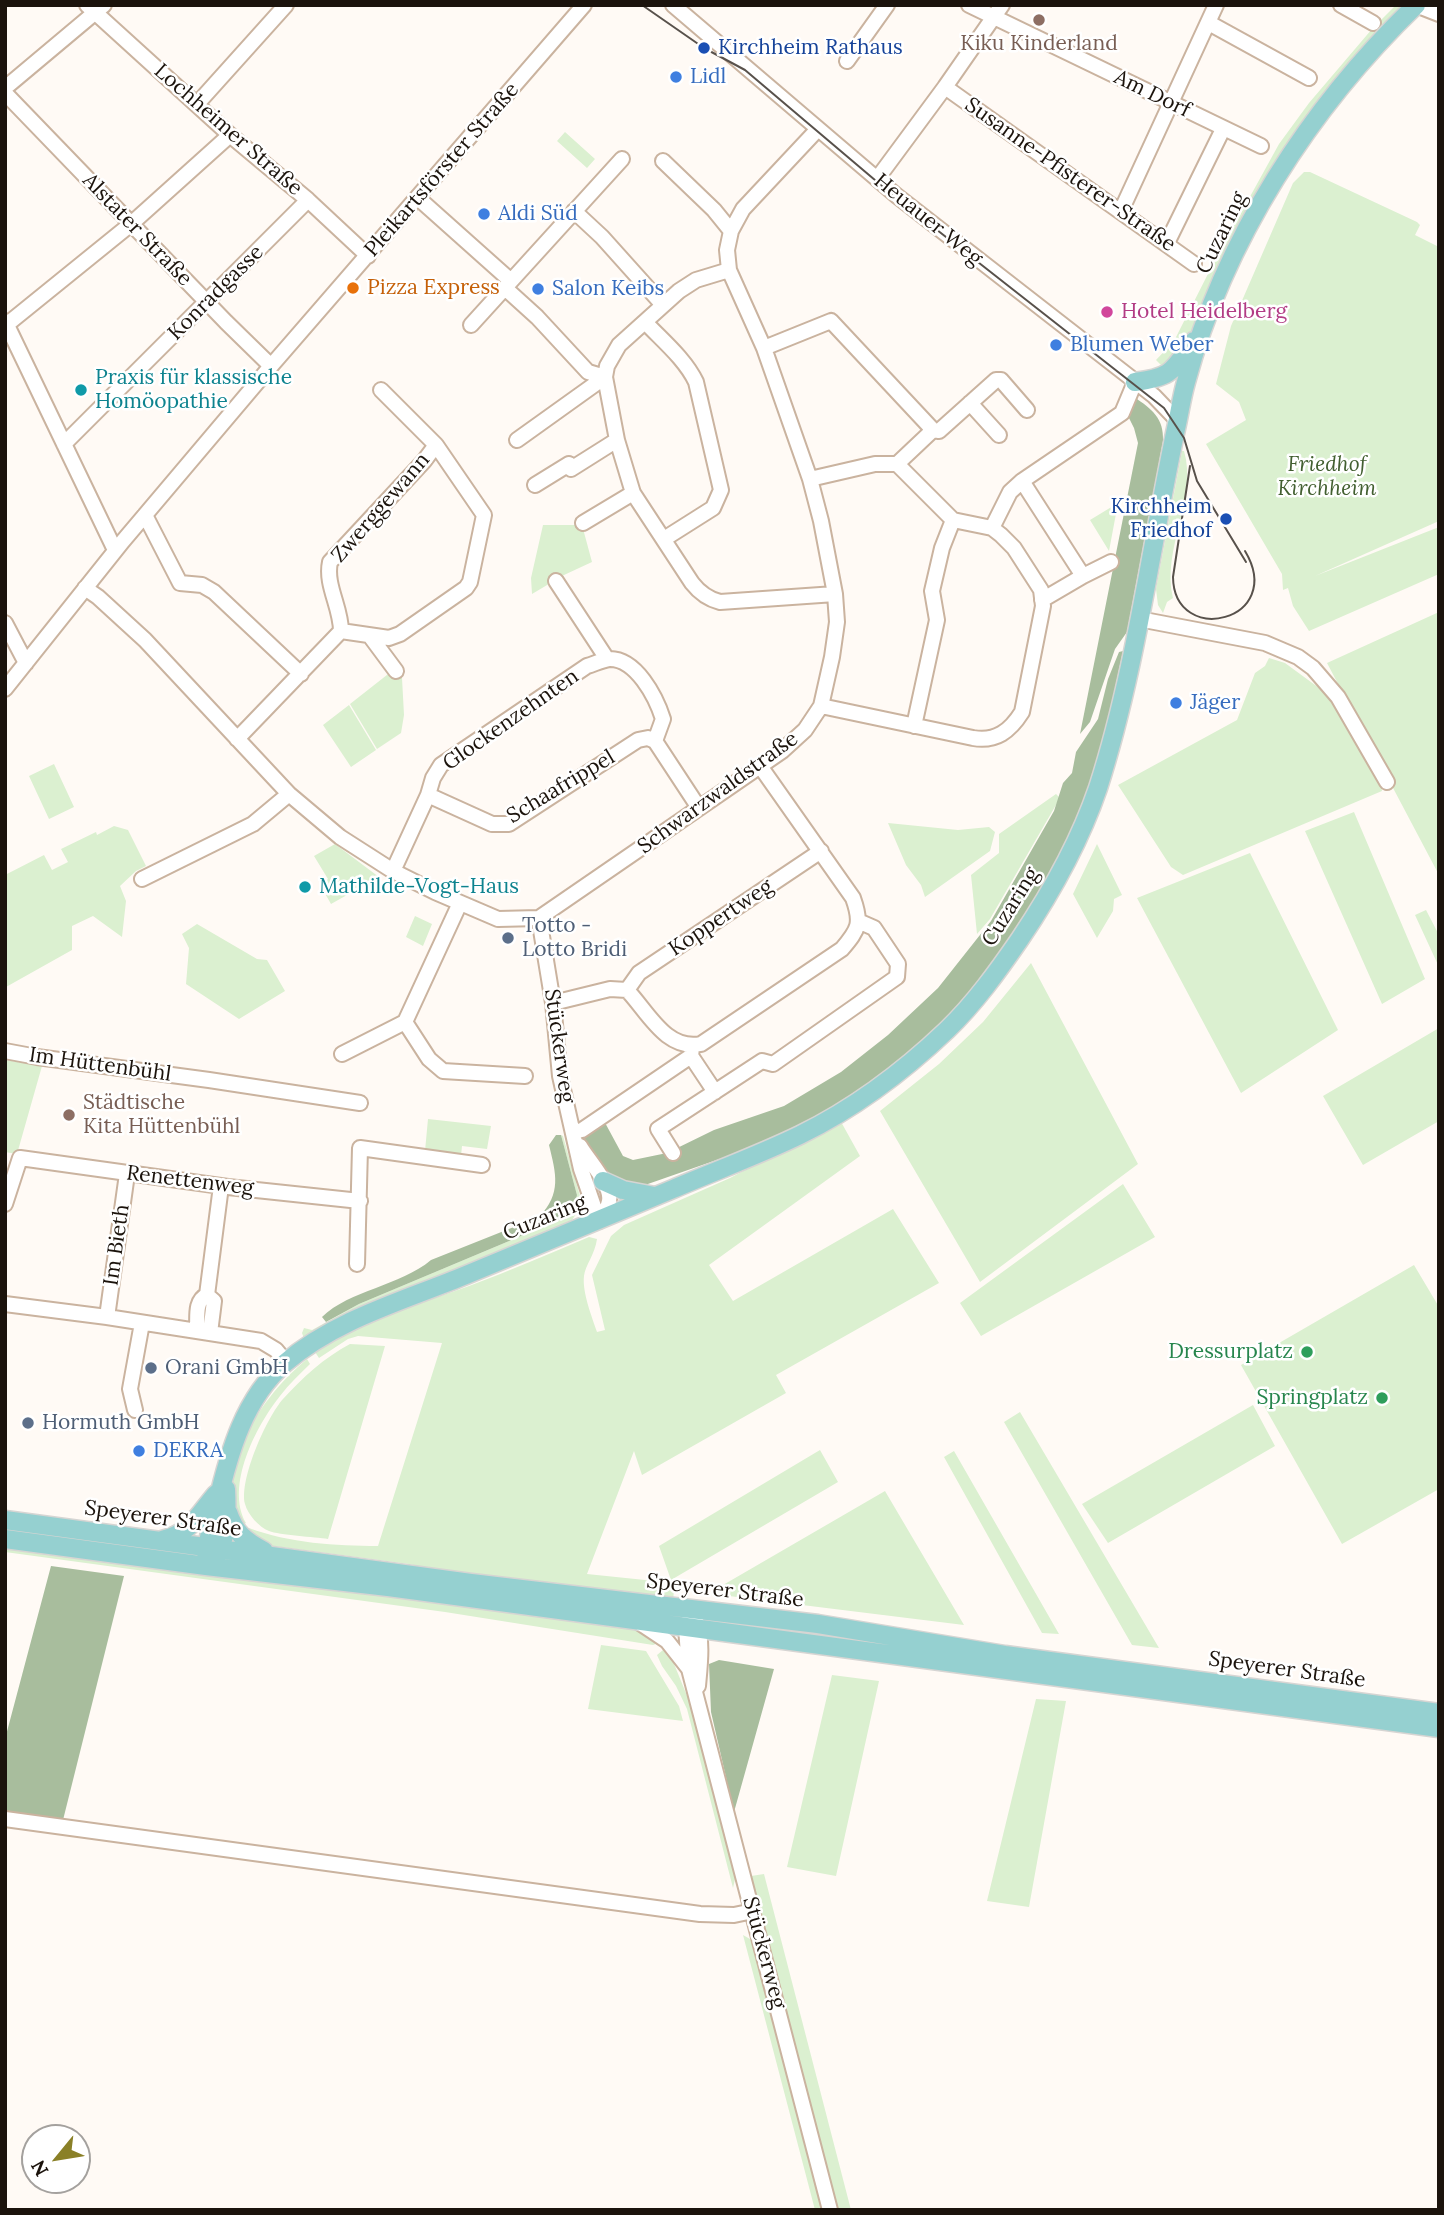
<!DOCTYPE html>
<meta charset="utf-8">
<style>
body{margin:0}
#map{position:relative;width:1444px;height:2215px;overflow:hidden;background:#fffaf5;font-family:Lora,serif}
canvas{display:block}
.frame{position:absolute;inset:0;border:7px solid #1b130c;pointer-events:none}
.north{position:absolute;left:21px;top:2124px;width:70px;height:70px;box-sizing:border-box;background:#fff;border:2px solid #a4a19e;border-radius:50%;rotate:240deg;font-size:19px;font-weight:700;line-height:28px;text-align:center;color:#1b130c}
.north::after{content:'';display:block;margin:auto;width:24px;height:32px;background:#8a8027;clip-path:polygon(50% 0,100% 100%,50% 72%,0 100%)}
</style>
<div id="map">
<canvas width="1444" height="2215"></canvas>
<div class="frame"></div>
<div class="north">N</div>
</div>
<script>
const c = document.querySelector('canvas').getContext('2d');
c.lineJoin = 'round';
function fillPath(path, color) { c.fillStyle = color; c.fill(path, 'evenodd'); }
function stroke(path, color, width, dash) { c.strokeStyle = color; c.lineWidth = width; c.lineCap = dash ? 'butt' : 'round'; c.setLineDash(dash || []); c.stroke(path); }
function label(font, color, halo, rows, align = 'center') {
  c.font = font + ' Lora,serif'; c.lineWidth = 5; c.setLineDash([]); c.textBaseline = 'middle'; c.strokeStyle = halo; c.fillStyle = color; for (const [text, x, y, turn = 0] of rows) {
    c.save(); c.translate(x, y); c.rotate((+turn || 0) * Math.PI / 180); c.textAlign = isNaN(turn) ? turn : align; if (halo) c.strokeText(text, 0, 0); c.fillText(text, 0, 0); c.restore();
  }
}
const green = new Path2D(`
 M1396 5H1408L1355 59 1187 339 1165 369 1156 360 1174 341 1214 262 1279 144 1309 103 1372 29Z
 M565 132 595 159 587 168 557 141Z
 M1304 172H1310L1417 222 1420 225 1415 235 1439 247V521L1315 576 1439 527V574L1309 631 1293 606 1288 588 1283 590 1282 574 1206 444 1246 420 1239 402 1216 384 1231 326 1293 183Z
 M1182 451H1184C1198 498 1161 550 1173 598L1167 602 1163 613 1158 605 1156 589Z
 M1118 503 1109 551 1090 520Z
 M543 525H582L592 562 564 575 532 594 531 578Z
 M1439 612V875L1327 663Z
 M1269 658 1285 663 1326 693 1337 704 1381 785 1382 791 1183 875 1171 867 1118 785 1237 720 1255 673 1265 666Z
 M392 671 402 678 404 715 401 733 377 749 350 704Z
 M349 705 376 750 351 767 323 725Z
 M54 764 74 807 49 819 29 776Z
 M1056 794 1060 798 990 919 977 934 971 875 999 853V834Z
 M1354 812 1425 979 1382 1004 1305 831Z
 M888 823 958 830 989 827 995 832 990 851 925 897 921 885 906 865Z
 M114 826 128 830 146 866 136 871 120 886 126 901 122 937 93 916 72 926V950L6 987 5 891 7 890 5 875 44 855 52 870 68 862 61 849 96 832 97 835Z
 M335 844 379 877 331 904 323 890 329 886 326 881 328 879 314 856Z
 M1097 844 1122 895 1114 899 1113 911 1097 938 1073 894Z
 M1250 853 1338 1030 1241 1093 1137 898Z
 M1426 910 1439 935V967L1415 915Z
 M415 916 432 924 423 946 406 937Z
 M197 924 257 959 267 960 285 991 239 1019 186 984 189 948 182 934Z
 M1031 963 1138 1164 980 1282 880 1111 939 1064 983 1022Z
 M1439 1028V1121L1363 1165 1323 1096Z
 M5 1060 42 1066 17 1154 5 1152Z
 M428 1119 491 1126 487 1149 462 1146 461 1156 425 1151Z
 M840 1120 860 1156 709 1265 733 1301 893 1209 939 1283 776 1375 786 1393 642 1475 634 1451 587 1574 645 1580 674 1591 673 1600 442 1571 409 1564 266 1545 242 1533 249 1528C289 1543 336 1546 378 1546L442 1343 358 1336 348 1339 319 1358 315 1352C363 1322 416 1305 469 1286 509 1271 549 1254 589 1237L597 1239C595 1254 585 1266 584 1276 582 1292 592 1317 597 1332L605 1330 592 1275 611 1236 624 1225 730 1178Z
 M561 1135 563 1136 580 1196 581 1207 572 1220 305 1341 302 1333 304 1328 312 1330 359 1304 564 1218 577 1195Z
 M1123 1184 1155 1237 981 1336 960 1303Z
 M1414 1265 1439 1307V1489L1342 1544 1241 1365Z
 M350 1344 385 1346 328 1539C315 1537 279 1535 269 1531 259 1527 248 1515 245 1504 239 1479 267 1417 283 1399 302 1378 325 1357 350 1344Z
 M307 1359 310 1364C300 1374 289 1384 280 1396 256 1426 225 1486 246 1523L238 1527C215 1465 261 1397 307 1359Z
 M1253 1405 1275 1446 1108 1543 1082 1504Z
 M1020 1412 1159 1648 1132 1645 1004 1422Z
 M820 1450 838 1482 671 1580 659 1546Z
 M954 1451 1059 1634 1042 1633 944 1457Z
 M885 1491 964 1625 721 1595 711 1592Z
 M5 1541 641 1631 661 1642 653 1645 445 1612 5 1552Z
 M601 1645 646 1651 679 1706 683 1721 588 1709Z
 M663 1650 672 1659 692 1708 736 1875 733 1888 687 1709 676 1686 662 1666 657 1655Z
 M832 1675 879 1681 836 1876 787 1867Z
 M1036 1699 1066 1701 1029 1907 987 1901Z
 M764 1874 851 2210H837L751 1876Z
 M743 1935 750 1939 757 1950 824 2210H815Z`);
const forest = new Path2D(`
 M1134 397C1152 409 1164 418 1163 441L1127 632 1115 649 1090 722 1080 734 1138 443 1134 428 1128 416Z
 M1123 651 1099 762 1070 841 1000 959 947 1019 900 1062 826 1111 774 1140 645 1185 636 1186 602 1171 576 1134 603 1119 623 1156 633 1160 667 1153 714 1130 784 1106 841 1072 888 1035 938 988 991 921 1054 811 1063 783 1072 773 1076 752 1098 719 1108 679 1119 652Z
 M556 1135H561L577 1195 574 1207 564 1218 359 1304 326 1322 322 1317C350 1290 400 1286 431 1260L539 1217C562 1193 556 1174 549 1145Z
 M51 1566 124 1576 62 1824 5 1817V1739Z
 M719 1660 774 1669 734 1812 711 1712 709 1664Z`);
const minor = new Path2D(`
 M87 5 230 135 308 200 368 256
 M673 5 897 196 1154 396 1178 421
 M969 5 1261 146
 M1341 5 1373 23
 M1416 5 1439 14
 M1209 23 1309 78
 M847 61 887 5
 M945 87 1194 264
 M5 88 104 5
 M5 93 226 322 271 366
 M197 104 286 5
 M663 161 714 210 731 231
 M877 179 945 87 1002 5
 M418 198 511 281
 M574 211 602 237 663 305
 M1121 211 1216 5
 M1167 243 1223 129
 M729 270 696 280 679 291 619 345 607 366 605 377 617 440 633 493 692 583C699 592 708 599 720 602L835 594
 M505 288 537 317 588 372 605 377 517 440
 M5 321 115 550
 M645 322C663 341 685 359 696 382L721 490 713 508 664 539
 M471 325 622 159
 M5 326 131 224 230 135
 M764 348 831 321 933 430
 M970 403 999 435
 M64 444 308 200
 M897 464 933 430 939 431 996 380H1001L1027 410
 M810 479 875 464H897L953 520 992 528 1001 535 1014 548 1041 590 1043 606 1022 712C1010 731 996 742 973 738L821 706
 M1022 481 1083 576 1042 600
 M535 485 569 464 571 469 617 440
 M145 515 180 583 202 585 214 592 301 674
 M583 523 633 493
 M992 528 1010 492 1022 481 1122 413 1135 382
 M1083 576 1111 562
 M556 581 607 659
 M85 588 98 597 145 640 289 794 340 837 393 871 435 892 498 919 539 918 782 751 805 730 821 706 832 657 837 622 835 594 821 521 810 479 764 348 729 270 727 250 731 231 743 209 818 129
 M1139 619 1265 643 1298 657 1313 668 1338 697 1387 782
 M5 623 26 663
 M341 631 389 638 400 634 466 588 470 582 484 515 436 445
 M370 636 396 671
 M5 689 123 541 271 366 584 5
 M914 726 937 620 932 591 942 548 953 520
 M237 739 341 631C341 607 325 585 330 562L424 461 436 445 381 390
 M428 795 492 824H509L638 740 648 738 655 741
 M393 871 428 795 433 778 441 765 587 666C594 664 602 660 609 659 636 658 656 697 663 719L655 741 699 808
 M142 879 253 824 289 794
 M460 903 405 1022 429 1059 443 1071 525 1076
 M539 918 553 1003 560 1076 581 1169 599 1221
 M627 990 639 973 821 851
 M553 1003 610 989 627 990C648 1012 666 1051 701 1044L842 949C859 929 862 923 853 898L760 766
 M692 1048 691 1056 715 1092
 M5 1051 37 1057 209 1080 360 1103
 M342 1054 405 1022
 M573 1132 582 1130 691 1056
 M580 1146C588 1160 612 1185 609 1201 608 1208 603 1215 599 1221
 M673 1153 658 1129 762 1061 773 1064 897 977 898 964 874 928 858 921
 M5 1204 20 1158 228 1187 360 1201
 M357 1264 360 1148 482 1165
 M207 1295 214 1301 210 1333
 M5 1304 107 1317 261 1341 276 1350 286 1362
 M107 1317 127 1174
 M197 1331C198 1318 194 1301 207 1295L221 1186
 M135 1410 130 1389 142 1323
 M690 1617 686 1627 689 1669 830 2210
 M696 1620C703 1641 700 1664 698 1686
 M640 1623 667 1641 689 1669
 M5 1819 700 1914 734 1915 753 1911`);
const major = new Path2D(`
 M1135 382C1173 377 1172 371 1194 341
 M603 1181 623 1190 655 1196
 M228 1512C235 1533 245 1541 264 1551
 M5 1520 471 1583 818 1624 1005 1655 1439 1713
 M5 1539 206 1566 388 1587 1439 1728
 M162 1540C191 1533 198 1515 216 1494
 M215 1556C228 1541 227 1508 226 1489
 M206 1566C206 1545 211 1525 217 1504 229 1453 244 1398 285 1363 336 1319 406 1300 466 1275 535 1246 604 1217 673 1189 715 1171 759 1155 800 1135 853 1109 904 1071 947 1030 975 1003 998 971 1020 939 1051 893 1080 841 1098 788 1136 670 1151 545 1177 424 1180 410 1182 396 1186 382 1224 240 1310 107 1416 5`);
const tram = new Path2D(`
 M642 5 704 48 745 70 895 197 1164 408 1184 438 1197 481 1246 562
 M1190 466 1173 577C1174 648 1287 621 1245 551`);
const markers = [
 [1039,20,7,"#8d6e63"],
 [704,48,7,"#1a4fb4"],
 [676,77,7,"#3f7fe0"],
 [484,214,7,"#3f7fe0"],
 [353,288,7,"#e8710a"],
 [538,289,7,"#3f7fe0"],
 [1107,312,7,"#d1479c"],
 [1056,345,7,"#3f7fe0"],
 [81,390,7,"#0f9aa8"],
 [1226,519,7,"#1a4fb4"],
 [1176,703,7,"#3f7fe0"],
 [305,887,7,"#0f9aa8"],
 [508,938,7,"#5c6f8a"],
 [69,1115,7,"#8d6e63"],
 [1307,1352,7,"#2e9e5b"],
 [151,1368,7,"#5c6f8a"],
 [1382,1398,7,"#2e9e5b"],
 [28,1423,7,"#5c6f8a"],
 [139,1451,7,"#3f7fe0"]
];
const educationNames = [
 ["Kiku Kinderland",1039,44],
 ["Städtische",83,1103,"left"],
 ["Kita Hüttenbühl",83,1127,"left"]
];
const transitNames = [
 ["Kirchheim Rathaus",718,48],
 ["Kirchheim",1212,507,"right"],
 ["Friedhof",1212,531,"right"]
];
const shopNames = [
 ["Lidl",690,77],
 ["Aldi Süd",498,214],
 ["Salon Keibs",552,289],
 ["Blumen Weber",1070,345],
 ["Jäger",1190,703],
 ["DEKRA",153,1451]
];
const streetNames = [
 ["Am Dorf",1152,94,26],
 ["Lochheimer Straße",228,130,41],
 ["Pleikartsförster Straße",442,170,-49],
 ["Susanne-Pfisterer-Straße",1070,175,35],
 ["Heuauer Weg",928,220,39],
 ["Alstater Straße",137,230,46],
 ["Cuzaring",1222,233,-64],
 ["Konradgasse",216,293,-45],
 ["Zwerggewann",381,508,-49],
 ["Glockenzehnten",511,720,-35],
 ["Schaafrippel",561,787,-31],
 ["Schwarzwaldstraße",718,793,-36],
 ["Cuzaring",1011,907,-58],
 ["Koppertweg",721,918,-34],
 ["Stückerweg",559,1046,82],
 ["Im Hüttenbühl",100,1065,8],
 ["Renettenweg",190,1181,7],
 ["Cuzaring",545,1218,-22],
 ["Im Bieth",117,1245,-82],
 ["Speyerer Straße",163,1519,8],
 ["Speyerer Straße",725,1591,7],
 ["Speyerer Straße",1287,1670,8],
 ["Stückerweg",764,1953,75]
];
const foodNames = [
 ["Pizza Express",367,288]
];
const hotelNames = [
 ["Hotel Heidelberg",1121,312]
];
const cultureNames = [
 ["Praxis für klassische",95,378],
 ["Homöopathie",95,402],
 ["Mathilde-Vogt-Haus",319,887]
];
const parkNames = [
 ["Friedhof",1327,465],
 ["Kirchheim",1327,489]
];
const serviceNames = [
 ["Totto -",522,926],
 ["Lotto Bridi",522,950],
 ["Orani GmbH",165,1368],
 ["Hormuth GmbH",42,1423]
];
const leisureNames = [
 ["Dressurplatz",1293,1352],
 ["Springplatz",1368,1398]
];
fillPath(green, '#dbf0d0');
fillPath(forest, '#a8bd9d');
stroke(minor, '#cab39f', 18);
stroke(major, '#d6d5d3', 21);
stroke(minor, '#fff', 14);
stroke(major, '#95d0d0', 18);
stroke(tram, '#58514b', 2);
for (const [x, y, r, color] of markers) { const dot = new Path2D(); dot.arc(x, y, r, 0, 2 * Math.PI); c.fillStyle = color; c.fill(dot); stroke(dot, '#fff', 2.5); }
label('21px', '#785e54', '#fff', educationNames);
label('21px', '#164399', '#fff', transitNames, 'left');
label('21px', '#366cbe', '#fff', shopNames, 'left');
label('21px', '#1b130c', '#fff', streetNames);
label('21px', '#c56008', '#fff', foodNames, 'left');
label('21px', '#b23c85', '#fff', hotelNames, 'left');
label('21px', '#0d838f', '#fff', cultureNames, 'left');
label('italic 21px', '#425f30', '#fff', parkNames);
label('21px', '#4e5e75', '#fff', serviceNames, 'left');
label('21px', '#27864d', '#fff', leisureNames, 'right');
</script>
